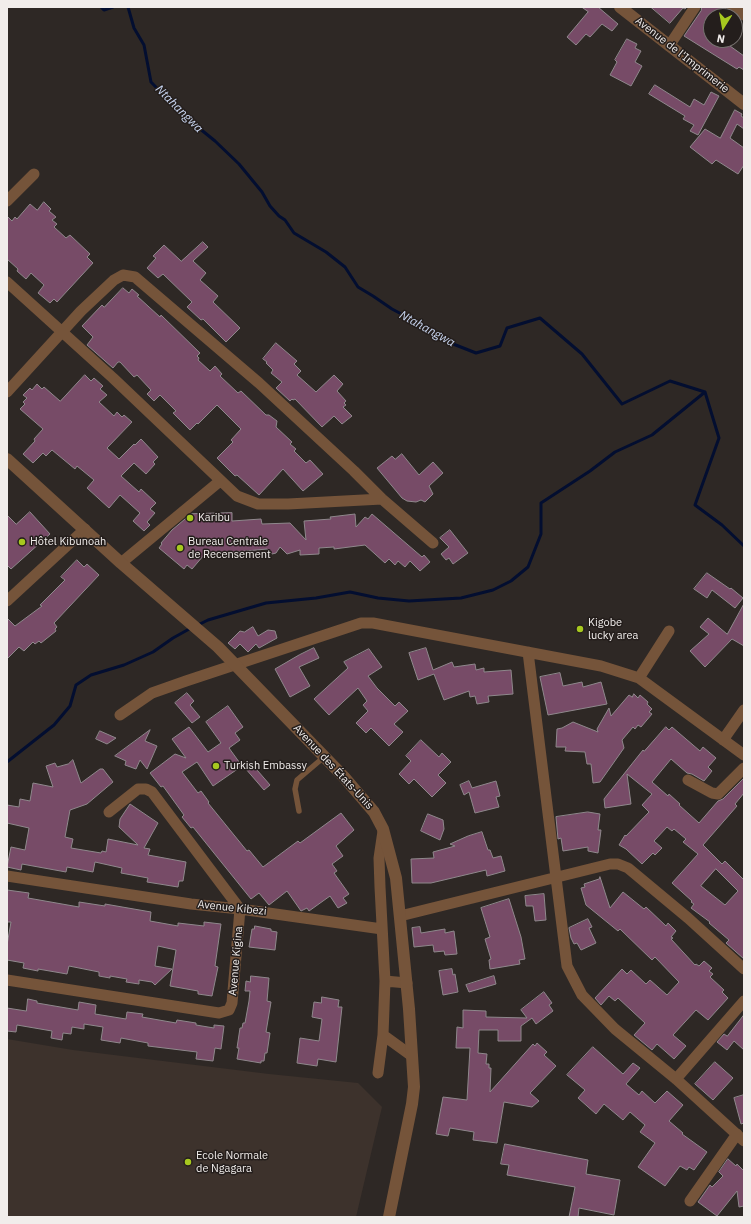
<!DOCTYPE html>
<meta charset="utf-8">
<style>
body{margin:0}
#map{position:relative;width:751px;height:1224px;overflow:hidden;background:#2e2825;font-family:"IBM Plex Sans",sans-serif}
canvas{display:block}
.frame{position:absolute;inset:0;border:8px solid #f1edeb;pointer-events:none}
.north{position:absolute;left:703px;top:8px;width:40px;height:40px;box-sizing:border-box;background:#241e1c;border:1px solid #76716f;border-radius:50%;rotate:191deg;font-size:11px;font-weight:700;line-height:16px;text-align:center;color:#f1edeb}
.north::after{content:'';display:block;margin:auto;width:14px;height:18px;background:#a7c81f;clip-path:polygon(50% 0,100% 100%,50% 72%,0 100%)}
</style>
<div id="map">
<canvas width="751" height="1224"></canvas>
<div class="frame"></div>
<div class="north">N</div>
</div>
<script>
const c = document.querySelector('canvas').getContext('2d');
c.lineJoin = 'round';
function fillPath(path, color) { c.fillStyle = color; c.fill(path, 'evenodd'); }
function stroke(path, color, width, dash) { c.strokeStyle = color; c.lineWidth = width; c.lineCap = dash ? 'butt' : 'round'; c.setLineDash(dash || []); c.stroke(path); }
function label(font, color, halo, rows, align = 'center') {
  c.font = font + ' "IBM Plex Sans",sans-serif'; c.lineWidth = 3; c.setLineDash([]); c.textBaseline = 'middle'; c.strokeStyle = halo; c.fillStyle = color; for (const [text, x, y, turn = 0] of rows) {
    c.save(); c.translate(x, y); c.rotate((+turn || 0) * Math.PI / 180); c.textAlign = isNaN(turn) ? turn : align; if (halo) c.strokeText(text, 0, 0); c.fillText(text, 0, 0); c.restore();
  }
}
const built = new Path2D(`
 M7 1039 73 1050 269 1074 358 1083 382 1107 356 1217H7Z`);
const stream = new Path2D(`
 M101 7 104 10 113 7
 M128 7 134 28 144 45 151 82 183 115 215 141 239 164 262 192 270 206 279 216 285 220 294 233 326 252 345 267 358 287 373 296 392 309 424 326 443 340 476 353 500 346 507 328 540 318 582 354 622 404 670 381 705 392 719 438 695 505 722 525 744 546
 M198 625 208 620 266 603 316 598 350 592 378 598 409 601 461 598 493 590 511 581 528 567 541 534V503L590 471 615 452 652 435 705 392
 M7 762 54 725 70 706 76 685 91 675 124 665 153 652 173 638 191 628`);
const building = new Path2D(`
 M582 7H598L618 24 612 31 602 24 590 37 586 34 576 45 567 37 588 12Z
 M651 7H687L685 9 683 8 670 23Z
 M702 7H725L726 10 730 14 729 16H711V40H734L730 46 744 56V70L739 67 737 69 684 36 701 11Z
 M627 39 637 44 635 48 641 51 635 62 642 66 631 86 610 75 617 62 615 60Z
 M655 85 690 107 694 99 704 105 711 92 719 96 698 135 690 131 694 125 683 119 685 116 649 94Z
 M735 110 742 114 741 116 744 118V129L737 124 730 138 744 148V165L738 174 716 160 712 164 690 147 705 129 720 138Z
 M44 202 51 209 49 211 56 217 52 220 57 224 54 227 66 238 70 235 90 254 87 257 93 263 57 302 54 299 50 303 38 293 44 285 31 273 26 279 17 271 18 269 7 259V216L12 221 15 217 17 219 30 204 37 210Z
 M203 242 208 247 193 261 206 273 200 280 218 296 213 302 240 328 226 342 203 319 201 320 187 307 192 302 163 274 158 278 147 268 156 258 153 256 164 245 181 261Z
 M123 288 129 293 132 289 139 295 137 296 160 317 161 315 200 353 197 356 199 358 198 360 210 371 215 366 222 374 220 376 238 393 241 391 266 415H269L277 421 276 427 292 442 290 444 296 449 294 451 306 463 310 460 323 474 303 491 283 469 259 495 237 475 235 476 217 458 233 442 231 440 241 429 217 405 198 424 197 423 190 430 173 413 176 411 160 395 154 401 147 394 151 390 137 375 134 377 120 362H118L113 368 87 345 93 337 82 326 102 305 104 307Z
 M276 343 297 361 294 364 301 371 297 375 316 392 334 375 343 384 337 391 346 401 344 403 346 405 343 407 352 416 342 424 334 416 322 427 295 399 293 400 292 399 290 401 276 388 282 382 271 373 273 370 266 363 267 362 263 359Z
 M85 375 91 381 94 378 103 386 100 389 107 395 99 402 114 416 117 412 122 417 124 415 132 422 107 448 119 459 134 444 135 445 141 439 158 457 153 462 155 464 146 474 134 463 121 476 139 492 141 489 156 503 150 509 155 513 147 522 150 525 144 531 133 521 140 513 120 495 109 508 87 488 94 480 77 466 75 469 52 450 46 456 43 453 33 463 23 454 35 441 34 439 43 429 20 409 25 404 23 402 27 398 23 395 30 388 32 390 37 384 42 389 44 387 60 401Z
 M402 454 419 475 433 462 443 473 429 486 433 494 425 502 421 500 416 502 407 501 402 498 377 468 392 456 395 459Z
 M30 512 50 534 11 569 7 565V515L16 524Z
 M232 513V521L261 519 262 524 290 523 306 540 304 521 331 519 330 517 355 514 356 527 365 517 368 519 372 514 422 557 424 555 430 562 420 571 410 561 405 567 398 561 395 565 389 559 385 563 365 545 334 549V547L319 548V554L300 555V550L287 554 280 547 276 553 272 554 267 549 204 555 192 569 187 565 184 569 159 548 162 544 161 543 172 530 191 514Z
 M450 530 468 553 453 564 449 558 446 560 441 554 449 547 440 538Z
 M77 560 84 567 87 564 99 575 54 623 57 627 55 629 56 631 41 643 39 641 35 644 33 642 24 651 19 647 7 659V618L15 626 42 606 40 605 65 580 61 577Z
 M707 573 730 589 731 588 743 598 735 608 712 590 707 598 694 589Z
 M744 604V646L732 639 705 667 690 651 709 634 700 627 708 618 727 634Z
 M253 627 258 636 268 630 275 631 277 638 259 648 256 644 248 652 240 644 235 649 228 643 240 631 244 632Z
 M314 648 319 658 299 667 310 686 290 697 275 669 299 655Z
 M426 648 433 670 452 662 454 667 475 664 476 670 484 668V672L511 670 513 694 488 696 489 702 477 704 475 696 470 697 469 691 444 700 434 674 418 680 409 653Z
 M369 649 382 667 368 676 377 688 395 706 399 702 408 711 394 724 403 732 389 746 371 728 366 733 356 723 368 711 363 705 367 701 358 688 329 715 314 699 348 668 344 662Z
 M560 673 563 686 582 682 583 687 601 682 607 704 548 715 540 677Z
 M187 693 194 701 190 705 200 717 192 723 175 703Z
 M634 694 638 698 640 695 648 702 647 704 652 709 649 712 652 714 641 727 638 725 635 729 633 727 622 740 624 748 600 782 593 783 591 764H587L585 752 565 751 566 747H556L557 729 562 728 573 722 598 732 597 729 609 708 611 716 629 695 632 697Z
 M228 706 243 727 235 733 240 740 229 748 242 766 213 786 197 762 182 772 198 793 201 791 209 802 208 803 247 851 249 850 263 867 298 841 300 843 341 813 354 830 336 846 343 856 332 864 337 871 334 873 349 894 343 898 347 903 338 908 330 896 309 911 307 908 301 911 287 891 269 905 259 893 251 899 193 827 191 828 182 817 184 815 163 786 161 787 150 773 175 754 186 758 172 739 189 727 208 752 221 743 206 722Z
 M666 727 669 730 672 727 700 751 703 747 716 758 708 767 712 771 704 781 692 774 687 773 671 759 652 782 668 796 669 794 680 804 679 805 699 823 718 801 723 799 744 778V793L735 804 737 806 703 845 722 864 725 861 744 880V959L726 943 729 940 709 923 710 922 691 908 694 904 691 902 692 901 672 883 698 854 683 842 686 839 674 829 672 831 667 827 654 841 662 848 655 855 653 853 642 864 626 849 619 845 625 835 626 836 649 812 642 805 652 794 627 774 631 804 605 808 604 799 643 750 644 751ZM716 869 738 891 725 905 701 886Z
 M150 730 145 741 157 746 147 769 140 760 136 769 125 765 126 761 115 756Z
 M100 731 116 738 107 744 96 739Z
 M421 740 439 757 442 753 451 762 438 775 446 783 432 797 414 779 409 784 399 774 411 761 406 756Z
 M73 760 81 783 100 769H103L113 782 87 804 70 810 65 837 73 839 71 848 101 853 102 851 106 852 108 839 138 845 119 827 120 819 130 804 158 823 144 848 150 849 148 855 186 862 183 881H179L178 887 147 882 148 878 121 873 122 868 95 862 93 872 67 867 66 872 22 864 21 870 7 867 11 847 25 850 29 828 7 823V805L19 807 20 799 30 801 33 783 53 787 46 766 55 763 57 767 68 764Z
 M251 763 270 785 264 790 245 768Z
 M469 781 472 788 496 781 500 796 496 797 499 807 475 813 469 792 464 795 460 785Z
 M588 812 600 814 598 830H601L598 853 588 851V847L563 851 561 838 558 839 556 817Z
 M428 814 443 820 444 829 440 840 421 831Z
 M482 832 488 850H490L493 858 501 856 505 871 487 876 486 870 431 883H412L411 859 434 858 433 852 455 846 450 844 468 836Z
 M600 877 610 908 623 892 644 909 646 907 666 926 668 923 676 931 671 937 673 938 671 939 695 965 696 964 699 966 704 961 712 968 709 971 713 974 710 977 724 990 722 992 728 998 708 1020 696 1010 673 1035 686 1046 674 1059 657 1044 652 1050 634 1035 645 1023 618 998 615 1001 609 996 601 1005 595 998 622 969 627 974 631 970 646 984 650 980 667 995 679 982 655 957 652 960 620 929 618 931 586 905 581 888 585 887 584 884 599 879Z
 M7 890 29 893 28 898 79 907V902L105 906V904L151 912 150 921 178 926V923L204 926V922L221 924 215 966 218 967 212 996 198 994V991L170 986 176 950 158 946 155 966 172 969 155 985 152 982 139 980V984L126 982 127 979 110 976V978L99 976V972L69 966 67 974 38 969V971L23 968 24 963 7 960V945L11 922H7Z
 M544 894 546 920 535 921 533 906H526L525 896Z
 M509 899 521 937 525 959 519 960 520 964 490 969 489 960 491 959 485 939 490 937 481 908Z
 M588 919 592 927 589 928 596 943 581 950 577 943 574 944 571 938 569 928Z
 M255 926 271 929V931L277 932 275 950 249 947 252 929H254Z
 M420 927 421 933 445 929V933L454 931 457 954 445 955 444 951 434 952 433 945 414 947 412 928Z
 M452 969 453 975 455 974 458 992 443 995 439 971Z
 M251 976 269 978 267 1001 271 1002 266 1032 270 1033 267 1053H265L264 1061H261V1063L237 1059 239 1048H237L240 1028H242L243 1023H245L249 1001 250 991H245L246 981 250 982Z
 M494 976 496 984 469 992 466 985Z
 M544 992 552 1003 549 1005 553 1011 536 1024 532 1018 521 1026V1041H498V1030H479L478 1053 487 1054 486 1064H489V1068H491L490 1092 533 1044 535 1046 537 1043 547 1052 544 1055 556 1066 530 1093 539 1101 532 1107 504 1102 497 1143 473 1140 474 1132 450 1128 448 1136 436 1134 443 1097 467 1100 470 1048H456L457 1027 463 1028V1010L486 1011V1017L527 1018 521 1010Z
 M322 997 339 1000 338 1007H342L336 1062 318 1059 317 1066 297 1063 300 1038 319 1041 322 1019 312 1017 314 1002 321 1003Z
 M28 999 37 1001V1003L78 1010 79 1002 96 1005 95 1014 126 1019 127 1012 143 1014 142 1017 176 1023 177 1020 196 1023V1025L214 1028V1025L224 1026 221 1049 215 1048 213 1061 196 1059 197 1052 148 1046V1043L121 1038 120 1043 101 1040 103 1027 84 1024V1029L72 1027 71 1034 63 1033 62 1040 51 1038 52 1031 17 1025 16 1032 7 1031V1008L26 1011Z
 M744 1015V1050L734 1041 727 1050 717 1042 724 1034 727 1036Z
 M593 1047 623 1074 633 1063 640 1068 626 1084 639 1095 642 1091 655 1103 667 1091 683 1105 669 1121 683 1133 682 1134 707 1152 694 1170 689 1167 687 1170 680 1166 665 1186 638 1167 655 1143 640 1132 645 1125 630 1112 623 1120 604 1104 596 1114 578 1098 585 1090 567 1075Z
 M715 1062 733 1078 713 1100 695 1084Z
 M744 1095V1123L741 1124 734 1098Z
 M505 1144 588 1160 586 1174 620 1180 614 1215 579 1208 578 1217H569L575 1187 507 1175 509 1165 501 1164Z
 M728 1159 736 1166 737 1164 744 1171V1206L739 1207 737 1191 717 1216 698 1202 710 1185 712 1187 723 1176 719 1172Z`);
const service = new Path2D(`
 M299 811 295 789 297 780 324 757`);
const minor = new Path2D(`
 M732 7 744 15
 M669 46 695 7
 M7 201 34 174
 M7 282 113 378 237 496 258 504H288L382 499
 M7 392 81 311 114 280 123 275 135 277 259 383 354 471 382 499 433 543
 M121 563 220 481
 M7 601 85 529
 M528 652 567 966 582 995 615 1029 676 1079 744 1141
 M639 678 669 631
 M120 715 152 693 186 681 349 627 361 623H373L601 666 639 678 744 755
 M723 740 744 710
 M688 780 712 793 718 794 744 768
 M383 831 379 858 380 887 385 981 407 983
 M7 876 191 904 240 909 382 929
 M400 916 610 864H618L628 868 688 918 744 969
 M7 980 219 1013 229 1010 232 1003 240 909 152 792 146 789H138L109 812
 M383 1035 412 1056
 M378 1073 383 1035 385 981
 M676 1079 744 1001
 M690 1201 737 1134`);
const tertiary = new Path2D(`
 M620 7 744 104
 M7 459 121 563 218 647 344 777 374 812 383 829 396 878 409 1009 414 1087 412 1104 389 1217`);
const markers = [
 [190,518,4,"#a7c81f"],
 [22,542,4,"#a7c81f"],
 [180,548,4,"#a7c81f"],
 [580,629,4,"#a7c81f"],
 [216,766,4,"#a7c81f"],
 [188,1162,4,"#a7c81f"]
];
const streetNames = [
 ["Avenue de l'Imprimerie",682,55,38],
 ["Avenue des États-Unis",333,767,47],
 ["Avenue Kibezi",232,908,6],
 ["Avenue Kigina",236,961,-85]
];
const poiNames = [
 ["Karibu",198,518],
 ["Hôtel Kibunoah",30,542],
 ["Bureau Centrale",188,542],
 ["de Recensement",188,555],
 ["Kigobe",588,623],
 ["lucky area",588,636],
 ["Turkish Embassy",224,766],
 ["Ecole Normale",196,1156],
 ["de Ngagara",196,1169]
];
const waterNames = [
 ["Ntahangwa",179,109,45],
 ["Ntahangwa",427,329,29]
];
fillPath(built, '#3d322c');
stroke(stream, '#030e30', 3);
fillPath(building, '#774b67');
stroke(building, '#8f888c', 1);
stroke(service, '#75543a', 5.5);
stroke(minor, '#75543a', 11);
stroke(tertiary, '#75543a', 12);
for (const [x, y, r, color] of markers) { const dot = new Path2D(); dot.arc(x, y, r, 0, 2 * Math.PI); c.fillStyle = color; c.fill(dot); stroke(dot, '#241e1c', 1.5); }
label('11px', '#f1edeb', '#241e1c', streetNames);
label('11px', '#f1edeb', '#241e1c', poiNames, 'left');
label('italic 12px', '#cad7f2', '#241e1c', waterNames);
</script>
